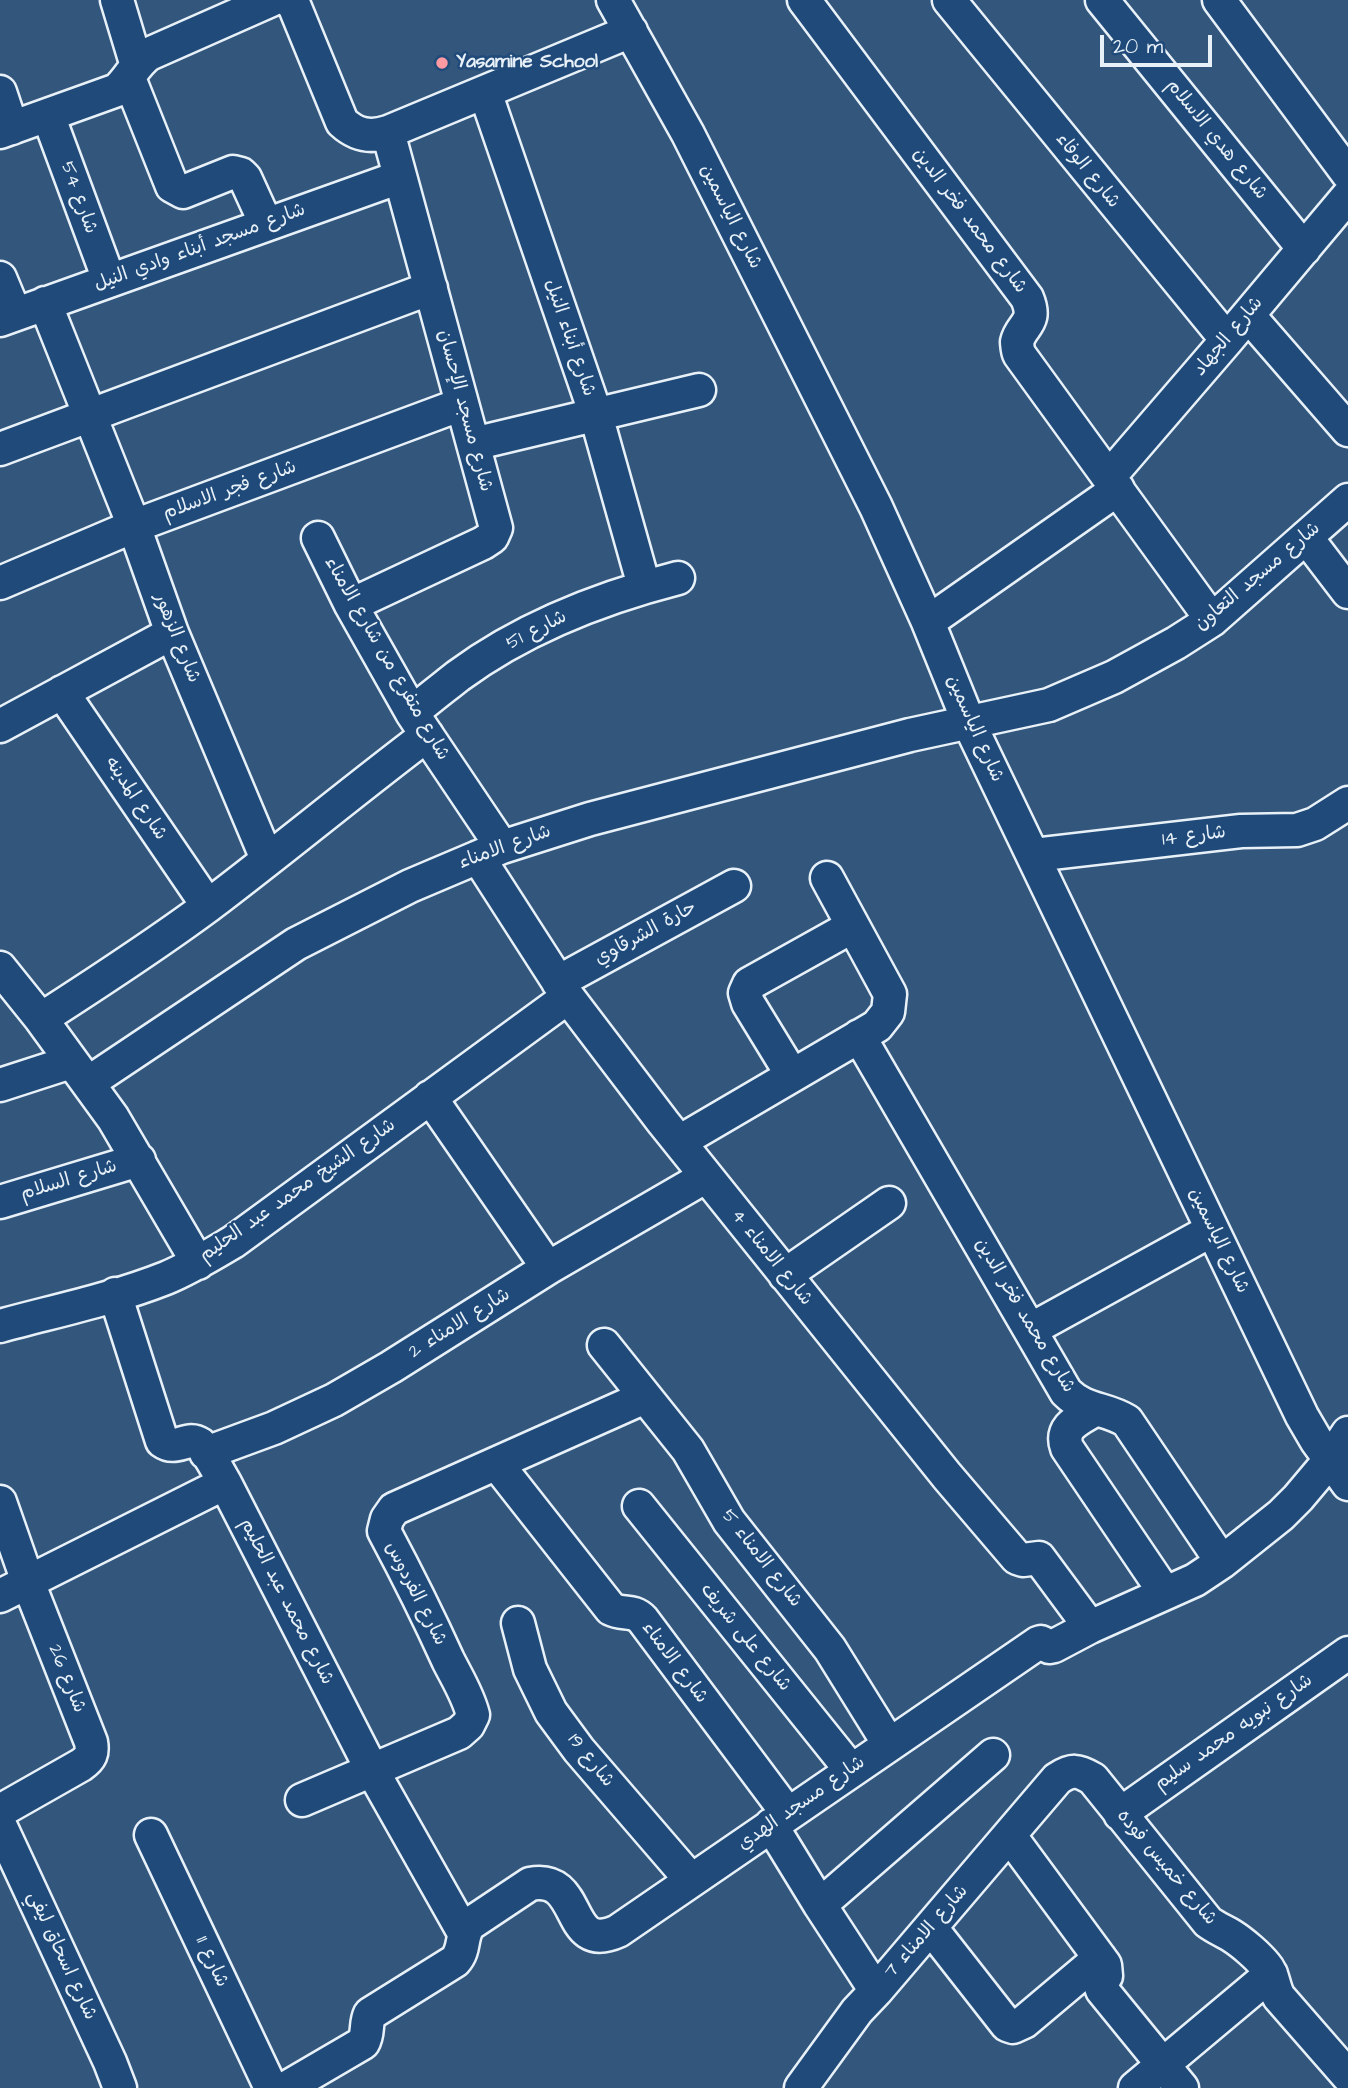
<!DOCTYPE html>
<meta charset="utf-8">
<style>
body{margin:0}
#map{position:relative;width:1348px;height:2088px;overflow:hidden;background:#33567c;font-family:"Architects Daughter",sans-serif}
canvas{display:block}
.scale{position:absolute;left:1100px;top:35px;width:112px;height:32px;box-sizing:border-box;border:4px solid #e8f1f8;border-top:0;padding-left:9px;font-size:21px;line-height:24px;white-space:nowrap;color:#e8f1f8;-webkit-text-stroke:5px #1f4a7a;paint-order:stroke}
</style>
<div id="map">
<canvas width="1348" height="2088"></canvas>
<div class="scale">20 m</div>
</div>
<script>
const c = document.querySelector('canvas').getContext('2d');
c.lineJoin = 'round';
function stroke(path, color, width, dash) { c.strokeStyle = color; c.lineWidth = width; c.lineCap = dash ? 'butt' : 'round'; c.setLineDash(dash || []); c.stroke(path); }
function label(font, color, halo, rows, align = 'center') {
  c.font = font + ' "Architects Daughter","Playpen Sans Arabic",sans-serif'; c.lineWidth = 5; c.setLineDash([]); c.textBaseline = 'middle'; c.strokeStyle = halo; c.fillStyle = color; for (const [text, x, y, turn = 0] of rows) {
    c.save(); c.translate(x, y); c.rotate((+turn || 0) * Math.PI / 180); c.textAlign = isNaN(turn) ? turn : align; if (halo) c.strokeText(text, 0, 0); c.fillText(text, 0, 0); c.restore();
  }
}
const minor = new Path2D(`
 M117 0 136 63
 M288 0 294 5 342 122C356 135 370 138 388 132L631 31
 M613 0 688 134 876 507 928 622 969 723 1302 1416 1316 1440 1348 1484
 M804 0 1027 298C1038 324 1021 324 1017 342 1017 343 1018 353 1019 354L1212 620
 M949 0 1227 340
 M1102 0 1304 249
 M1219 0 1348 174
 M129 78 172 186 183 192 233 172 241 174 245 178 266 224
 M0 92 12 128
 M485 92 596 415 644 586
 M48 115 109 280
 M0 132 117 90C130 78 135 64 149 54L271 0
 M0 278 15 314
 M45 303 134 526 172 633 267 859
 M1248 315 1348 430
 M0 320 400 177
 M473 444 699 390
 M0 449 431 288
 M1109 477 1227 340 1348 196
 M1306 537 1348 592
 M318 538 351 605 412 713 502 847
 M0 583 134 526 462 404
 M351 605 483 543 492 537 496 528 388 132
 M928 622 1118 489
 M62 692 208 906
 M412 713C427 700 443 688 458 676 523 628 600 598 678 578
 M0 726 172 633
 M1034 855 1241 831 1297 830 1315 824 1348 803
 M478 857 568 997 663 1122 947 1476 1017 1558 1023 1560 1039 1558 1090 1627
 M0 968 41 1019 113 1118 198 1263
 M558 982 734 886
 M41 1019C97 983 154 946 208 906 282 850 353 791 427 735
 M859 1036 1066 1392C1086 1412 1104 1407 1127 1421L1222 1562
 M792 1075 748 1003 745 993 749 984 853 926
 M88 1083 296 944 410 886 502 847 590 819 910 735 1049 705 1114 677 1176 643 1212 620 1348 500
 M0 1085 71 1062
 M430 1097 548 1268
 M679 1142 877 1026 888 1012 890 994 827 878
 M0 1202 139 1160
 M785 1275 889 1203
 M115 1294 162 1441C177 1452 187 1435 200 1444 208 1451 219 1473 225 1483L372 1770 464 1933
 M0 1326C55 1311 113 1299 166 1278 190 1268 211 1255 233 1242L568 997
 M1030 1330 1212 1230
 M604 1345 688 1450 729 1521 830 1649 889 1744
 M1096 1409C1080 1419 1059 1426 1067 1448L1165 1593
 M206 1453 274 1428 334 1400 391 1367 548 1268 705 1177
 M497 1464 611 1609C623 1615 633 1609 643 1620L788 1814
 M0 1502 28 1582 91 1742C93 1753 91 1758 81 1765L0 1811
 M639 1506 851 1770
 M0 1596 225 1483
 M518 1623 530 1669 551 1712 579 1750 691 1880
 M302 1800 459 1733 468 1725 473 1715C468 1695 457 1678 448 1660 428 1616 407 1574 384 1531L387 1519 394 1509 645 1397
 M1120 1814 1348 1653
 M0 1825 110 2062 120 2088
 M771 1825 820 1905 876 1991
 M151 1835 271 2088
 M1010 1836 1105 1965 1106 1976 1100 1984 1102 1990 1182 2088
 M820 1905 993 1755
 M931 1928 1007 2025 1013 2027 1024 2022 1100 1958
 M286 2088 363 2043C369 2033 365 2024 370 2014L455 1961C466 1949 460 1935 470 1924L530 1884C585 1873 563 1956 618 1931L1038 1643 1041 1642 1049 1647 1054 1646 1090 1627 1195 1580 1222 1562 1281 1515 1298 1498 1330 1460 1348 1433
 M801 2088 857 2011 876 1991 1057 1779C1072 1769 1078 1770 1093 1779L1208 1922C1216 1928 1224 1931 1232 1936 1243 1943 1258 1956 1266 1966 1274 1975 1273 1987 1279 1997L1348 2076
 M1135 2088 1271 1974`);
const markers = [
 [442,63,7,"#ff9aa2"]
];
const poiNames = [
 ["Yasamine School",456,63]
];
const streetNames = [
 ["شارع هدي الاسلام",1216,140,51],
 ["شارع الوفاء",1087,171,51],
 ["شارع 54",78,198,70],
 ["شارع الياسمين",730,217,63],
 ["شارع محمد فخر الدين",969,221,53],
 ["شارع مسجد أبناء وادي النيل",200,248,-20],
 ["شارع الجهاد",1229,337,-50],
 ["شارع أبناء النيل",569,338,71],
 ["شارع مسجد الإحسان",464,411,75],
 ["شارع فجر الاسلام",230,491,-20],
 ["شارع مسجد التعاون",1258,577,-40],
 ["شارع 51",537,631,-27],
 ["شارع الزهور",176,638,68],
 ["شارع متفرع من شارع الامناء",386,659,60],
 ["شارع الياسمين",974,729,66],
 ["شارع المدينه",135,799,56],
 ["شارع 14",1194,837,-7],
 ["شارع الامناء",505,848,-20],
 ["حارة الشرقاوي",646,934,-29],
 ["شارع السلام",69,1181,-17],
 ["شارع الشيخ محمد عبد الحليم",298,1191,-35],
 ["شارع الياسمين",1218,1241,64],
 ["شارع الامناء 4",771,1258,51],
 ["شارع محمد فخر الدين",1024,1316,59],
 ["شارع الامناء 2",460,1324,-32],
 ["شارع الامناء 5",761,1559,52],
 ["شارع الفردوس",415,1594,63],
 ["شارع محمد عبد الحليم",286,1602,63],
 ["شارع على شريف",745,1638,51],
 ["شارع الامناء",674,1663,53],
 ["شارع 26",66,1679,68],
 ["شارع نبويه محمد سليم",1234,1733,-35],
 ["شارع 19",590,1761,51],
 ["شارع مسجد الهدي",802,1804,-35],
 ["شارع خميس فوده",1166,1868,50],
 ["شارع الامناء 7",927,1932,-49],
 ["شارع اسحاق ليفي",61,1956,65],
 ["شارع 11",211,1962,65]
];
stroke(minor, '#e8f1f8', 37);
stroke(minor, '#1f4a7a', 32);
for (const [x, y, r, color] of markers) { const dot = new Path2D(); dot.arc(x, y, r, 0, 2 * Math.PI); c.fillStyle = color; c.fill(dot); stroke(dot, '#1f4a7a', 2.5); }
label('bold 19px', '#e8f1f8', '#1f4a7a', poiNames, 'left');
label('19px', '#e8f1f8', '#1f4a7a', streetNames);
</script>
